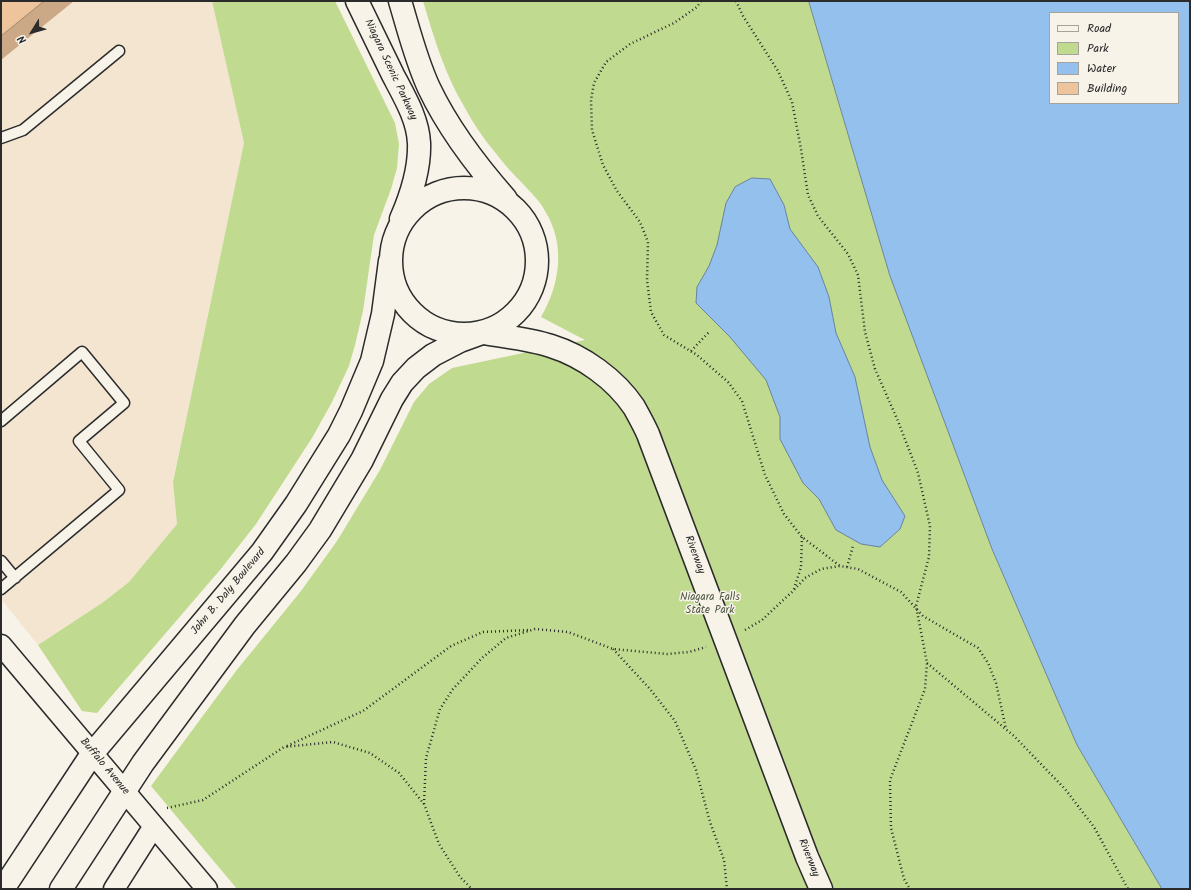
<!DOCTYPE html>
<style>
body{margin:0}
#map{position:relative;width:1191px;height:890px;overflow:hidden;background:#f7f3e8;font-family:Kalam,sans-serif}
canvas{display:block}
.frame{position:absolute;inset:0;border:2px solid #2b2b2b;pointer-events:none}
.legend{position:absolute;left:1049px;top:12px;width:130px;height:92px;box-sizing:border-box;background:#f7f3e8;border:1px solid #a5a39c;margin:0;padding:5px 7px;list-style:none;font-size:12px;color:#2b2b2b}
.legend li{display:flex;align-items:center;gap:8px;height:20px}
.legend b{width:20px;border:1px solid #a5a39c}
.north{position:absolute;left:12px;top:12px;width:40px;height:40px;-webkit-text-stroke:3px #f7f3e8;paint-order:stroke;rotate:233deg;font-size:11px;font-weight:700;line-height:16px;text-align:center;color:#2b2b2b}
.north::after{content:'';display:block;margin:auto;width:14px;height:18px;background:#2b2b2b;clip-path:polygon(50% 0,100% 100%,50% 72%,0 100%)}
</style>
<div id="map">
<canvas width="1191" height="890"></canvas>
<div class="frame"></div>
<ul class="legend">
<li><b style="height:5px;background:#f7f3e8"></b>Road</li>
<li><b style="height:11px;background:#c0da90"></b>Park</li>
<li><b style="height:11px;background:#93c0ec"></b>Water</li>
<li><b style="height:11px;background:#edc49c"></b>Building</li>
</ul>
<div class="north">N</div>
</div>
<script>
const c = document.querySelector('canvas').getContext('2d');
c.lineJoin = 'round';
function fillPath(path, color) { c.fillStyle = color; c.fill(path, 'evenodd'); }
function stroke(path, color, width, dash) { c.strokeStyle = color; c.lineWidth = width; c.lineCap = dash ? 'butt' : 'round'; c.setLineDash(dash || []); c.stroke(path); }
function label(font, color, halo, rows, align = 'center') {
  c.font = font + ' Kalam,sans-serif'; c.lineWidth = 3; c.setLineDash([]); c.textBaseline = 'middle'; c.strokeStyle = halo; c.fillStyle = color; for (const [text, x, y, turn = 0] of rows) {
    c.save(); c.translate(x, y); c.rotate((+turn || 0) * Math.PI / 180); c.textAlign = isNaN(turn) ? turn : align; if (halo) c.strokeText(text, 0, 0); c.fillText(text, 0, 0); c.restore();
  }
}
const built = new Path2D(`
 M1 1H212L244 143 173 481 177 524 129 582 102 603 38 645 1 599Z`);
const green = new Path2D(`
 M212 1H335L395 123 399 144 397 168 391 189 374 235 363 311 355 345 349 366 332 402 312 438 256 524 220 570 97 713 82 711 38 645 102 603 129 582 177 524 173 482 244 143Z
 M423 1H809L890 276 992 549 1077 745 1162 889H237L151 786 236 671 301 591 337 541 380 470 414 402 429 384 452 368 585 340 541 317C560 285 566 244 545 211 540 201 531 193 524 185 513 174 503 163 494 151 483 138 473 123 465 108 445 75 434 38 423 1Z`);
const water = new Path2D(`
 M809 1H1190V889H1162L1077 745 992 549 890 276ZM1050 13H1178V103H1050Z
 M752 178 770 179 784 205 790 229 818 267 829 297 836 333 855 377 870 447 882 480 905 516 900 529 880 547 861 544 836 530 819 499 803 483 780 439V417L766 380 730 337 696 303 697 287 709 266 717 245 726 203 735 187Z`);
const path = new Path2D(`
 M701 1 697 7 674 23 630 44 606 62 594 83 591 100 592 130 603 165 617 191 640 222 648 242 647 280 651 312 664 335 697 355 728 382 742 401 765 475 784 514 802 537 840 566
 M736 1 743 16 778 71 792 102 801 149 808 195 818 216 848 254 858 275 865 332 875 369 898 421 918 473 930 526 929 557 916 606 927 663 925 689 890 780 891 828 904 879 910 889
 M691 351 710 331
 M847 567 853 546
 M794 589 801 567 802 537
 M745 630 762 620 793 591 805 578 821 569 840 566 858 569 901 592 923 616 978 648 988 663 996 683 1006 729
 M613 649 650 689 675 721 696 770 710 822 724 860 727 889
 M927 663 1014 736 1065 789 1094 827 1128 889
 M287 746 363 711 451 646 483 632 530 630
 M424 804 426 758 440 709 453 689 482 658 506 638 535 629 568 632 613 649 667 654 689 652 706 647
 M167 808 203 800 284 747 333 742 370 753 399 773 424 804 439 844 460 877 472 889`);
const service = new Path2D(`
 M1 138 23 130 119 51
 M1 421 82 352 124 403 79 441 119 490 1 589
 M1 561 15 578`);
const minor = new Path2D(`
 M1 645 207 889
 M114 889 154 826`);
const secondary = new Path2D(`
 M484 333C506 337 529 339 551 346 583 356 615 379 634 407 639 416 644 425 648 434L807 857 821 889`);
const trunk = new Path2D(`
 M357 1C369 26 381 50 393 75 404 96 418 119 419 143 420 169 411 196 401 219
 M400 1C409 31 416 60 429 88 449 130 476 165 506 199
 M391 261a73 73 0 1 1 146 0a73 73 0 1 1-146 0Z
 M3 889 92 754 262 552 296 504 339 435 351 411 372 361 383 314 390 261
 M61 889 143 763 245 625 296 563 320 530 362 460 392 399 402 383 416 368 433 355 460 341 482 333`);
const wall = new Path2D(`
 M1 1H74L1 60Z`);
const building = new Path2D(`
 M1 1H44L1 36Z`);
const streetNames = [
 ["Niagara Scenic Parkway",390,70,65],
 ["Riverway",694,555,69],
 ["John B. Daly Boulevard",229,592,-50],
 ["Buffalo Avenue",104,767,50],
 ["Riverway",808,858,68]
];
const parkNames = [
 ["Niagara Falls",710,598],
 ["State Park",710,611]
];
fillPath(built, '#f4e5d1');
fillPath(green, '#c0da90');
fillPath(water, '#93c0ec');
stroke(water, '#69849f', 1);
stroke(service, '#2b2b2b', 13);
stroke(minor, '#2b2b2b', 23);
stroke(secondary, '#2b2b2b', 25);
stroke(trunk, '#2b2b2b', 25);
stroke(path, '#2b2b2b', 2.5, [1, 3]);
stroke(service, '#f7f3e8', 10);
stroke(minor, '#f7f3e8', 20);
stroke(secondary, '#f7f3e8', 22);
stroke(trunk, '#f7f3e8', 22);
fillPath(wall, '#cca986');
fillPath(building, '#edc49c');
stroke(building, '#a6896d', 1);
label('11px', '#2b2b2b', '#f7f3e8', streetNames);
label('11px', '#505744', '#f7f3e8', parkNames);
</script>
